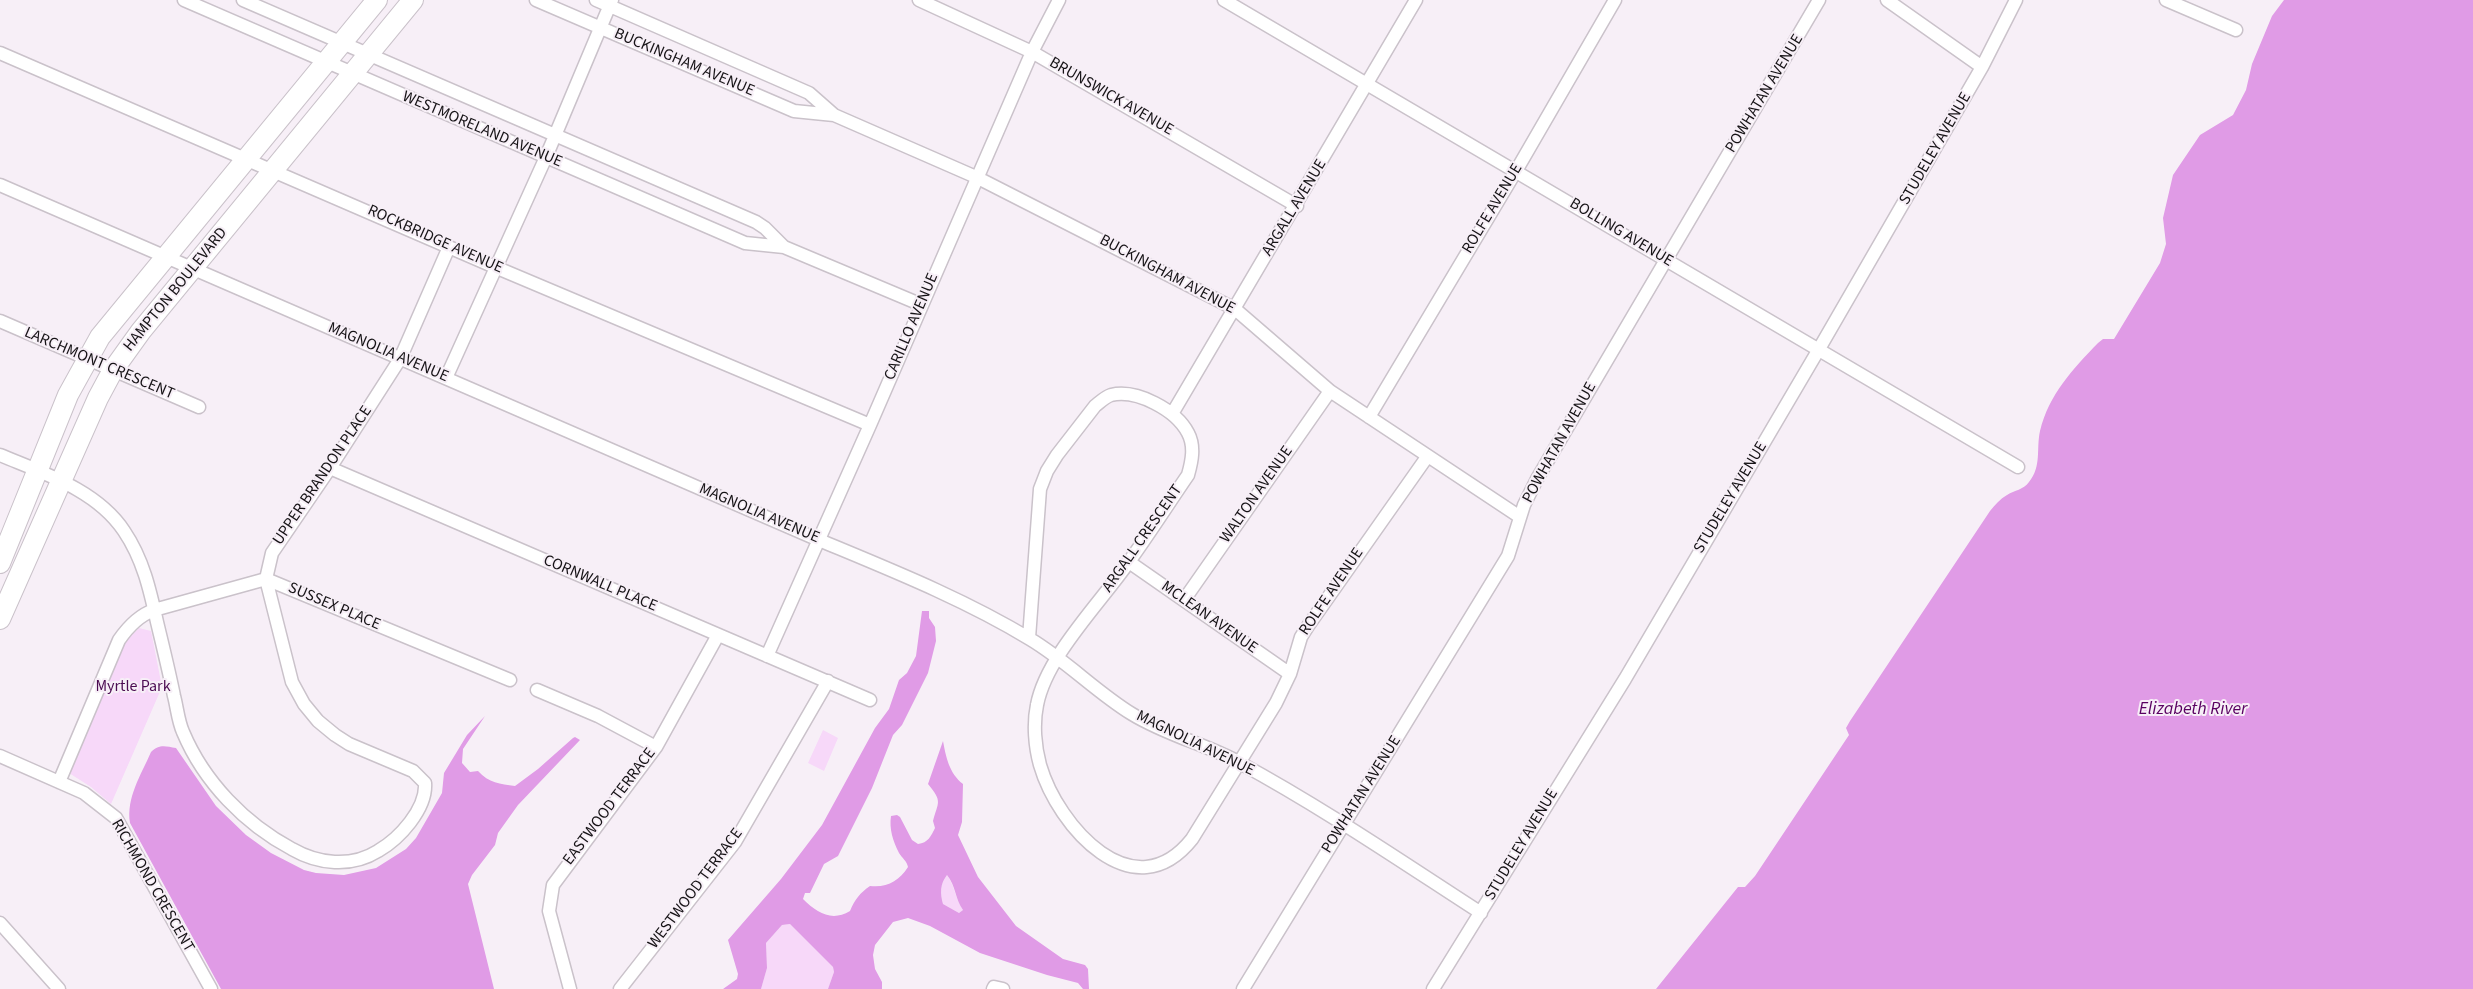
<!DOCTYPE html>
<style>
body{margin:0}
canvas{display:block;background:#f7eff7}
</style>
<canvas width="2473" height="989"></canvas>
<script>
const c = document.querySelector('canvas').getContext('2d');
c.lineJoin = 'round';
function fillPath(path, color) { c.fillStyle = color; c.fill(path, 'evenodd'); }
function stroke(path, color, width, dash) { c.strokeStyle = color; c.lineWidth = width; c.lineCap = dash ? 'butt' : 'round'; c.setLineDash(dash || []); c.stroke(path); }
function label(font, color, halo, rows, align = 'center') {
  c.font = font + ' "Source Sans 3",sans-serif'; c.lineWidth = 4; c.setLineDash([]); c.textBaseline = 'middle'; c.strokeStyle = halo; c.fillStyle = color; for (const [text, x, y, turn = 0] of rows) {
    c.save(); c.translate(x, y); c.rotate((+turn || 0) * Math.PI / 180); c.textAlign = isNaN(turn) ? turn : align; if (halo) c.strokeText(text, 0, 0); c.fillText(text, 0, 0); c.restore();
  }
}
const green = new Path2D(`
 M139 628 151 631 162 687 111 804 91 787 69 773 121 646Z
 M823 730 838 738 824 771 808 763Z
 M947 875C955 886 955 899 963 910L959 913 943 904C940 892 940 885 947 875Z
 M790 924 833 967 834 972 828 989H761L767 968 766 943 782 925Z`);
const water = new Path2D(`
 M2284 0H2473V989H1656L1738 887H1745L1755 876 1849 735 1846 728 1850 721 1990 511C1995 505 2000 499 2007 495 2015 490 2023 490 2029 482 2042 466 2036 449 2040 431 2049 394 2073 369 2098 343L2103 339H2114L2160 263 2166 244 2163 218 2173 175 2200 135 2233 115 2246 90 2252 64 2272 16Z
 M922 611H929V618L935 627 936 641 928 673 902 725 893 735 872 788 838 856 824 864 810 893H805L803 899C817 913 832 922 850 911 855 899 860 893 870 886 887 888 899 881 908 867 907 861 902 858 899 853 893 841 889 829 891 816L897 815 900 817 912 840 918 844C928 843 931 836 935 828L933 821C938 802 943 802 928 784L943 741C946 757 949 773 963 784L962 822 958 835 978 877 1016 926 1063 959 1085 965 1088 969 1089 989H1083L1078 983 1047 975 980 953 930 926 908 918 893 922 875 945 873 955 875 969 882 982V989H828L834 972 833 967 790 924 782 925 766 943 767 968 761 989H723L737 979 738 974 728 940 781 879 822 825 875 728 889 709 899 680 907 673 916 656ZM947 875C956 886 955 899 963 910L959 913 943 904C940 893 940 884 947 875Z
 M485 716 463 749 462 763 470 772 478 771C489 783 500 784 515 786L538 769 573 738 575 737 580 740 518 805 498 833 495 845 472 875 468 884 494 989H221L130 823C126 798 141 775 151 752 159 744 165 746 176 748L216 806 246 835 271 853 304 870 316 873 344 875 376 868 406 849 416 838 442 793 444 773 467 735Z`);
const street = new Path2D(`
 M184 0 745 243 784 247 922 305
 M243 0 756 222 765 228 784 247
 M536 0 794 111 834 115 976 177 1235 309 1330 391 1520 517
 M596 0 809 93 834 115
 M919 0 1032 52 1297 206
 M1224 0 2018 467
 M1887 0 1982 67
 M2166 0 2236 30
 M0 53 495 267 870 425
 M0 185 819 540C891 570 964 599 1030 639 1067 661 1096 692 1132 714 1168 736 1206 744 1240 763 1323 808 1402 862 1481 913
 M0 321 199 407
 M446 378 546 157 612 0
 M1172 414 1416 0
 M1369 417 1516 171 1615 0
 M0 455C43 473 97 490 124 531 143 559 150 590 157 622 163 647 169 671 174 696 177 707 178 721 183 732 204 782 245 824 292 849 318 864 351 868 378 851 399 839 427 809 425 783L413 771 349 744 335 735 318 721 304 704 292 682 266 579 272 553 330 468 400 359 449 247
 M330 468 870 700
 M1129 562 1290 674
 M1184 600 1330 391
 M1029 638 1040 489 1047 471 1057 455 1095 406C1100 402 1105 397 1111 395 1137 389 1176 410 1188 433 1195 446 1192 461 1188 475 1168 504 1149 534 1128 563 1100 603 1046 657 1037 705 1033 724 1035 747 1040 765 1058 827 1134 912 1192 839L1276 703 1290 674 1301 637 1308 626 1427 457
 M767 656 870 425 1032 52 1059 0
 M537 690 598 716 656 747
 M0 756 84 793 116 818 211 989
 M59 782 119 640C128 627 140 615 154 610L266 579 510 680
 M0 923 59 989
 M570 989 549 911 553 885 656 747 718 635
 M620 989 735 842 828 681
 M993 989 994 987 1003 989
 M1243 989 1508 556 1524 505 1537 479 1819 0
 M1433 989 1625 679 1819 349 1982 67 2016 0`);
const primary = new Path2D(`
 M0 563 68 395 100 337 377 0
 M0 619 98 398 113 370 141 331 413 0`);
const streetNames = [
 ["BUCKINGHAM AVENUE",684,63,23],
 ["POWHATAN AVENUE",1765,94,-59],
 ["BRUNSWICK AVENUE",1111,97,30],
 ["WESTMORELAND AVENUE",482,130,23],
 ["STUDELEY AVENUE",1936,149,-60],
 ["ARGALL AVENUE",1295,208,-59],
 ["ROLFE AVENUE",1493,209,-59],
 ["BOLLING AVENUE",1621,233,31],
 ["ROCKBRIDGE AVENUE",435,240,24],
 ["BUCKINGHAM AVENUE",1167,275,28],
 ["HAMPTON BOULEVARD",176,290,-51],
 ["CARILLO AVENUE",912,327,-67],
 ["MAGNOLIA AVENUE",388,353,23],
 ["LARCHMONT CRESCENT",99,364,23],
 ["POWHATAN AVENUE",1560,443,-61],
 ["UPPER BRANDON PLACE",323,476,-56],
 ["WALTON AVENUE",1257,495,-55],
 ["STUDELEY AVENUE",1731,498,-59],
 ["MAGNOLIA AVENUE",759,514,23],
 ["ARGALL CRESCENT",1143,539,-55],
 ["CORNWALL PLACE",600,584,23],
 ["ROLFE AVENUE",1332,592,-56],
 ["SUSSEX PLACE",334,607,23],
 ["MCLEAN AVENUE",1209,618,35],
 ["MAGNOLIA AVENUE",1195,744,26],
 ["POWHATAN AVENUE",1362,795,-58],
 ["EASTWOOD TERRACE",610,807,-53],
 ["STUDELEY AVENUE",1522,845,-59],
 ["RICHMOND CRESCENT",152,886,60],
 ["WESTWOOD TERRACE",696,889,-53]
];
const parkNames = [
 ["Myrtle Park",133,687]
];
const waterNames = [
 ["Elizabeth River",2193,710]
];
fillPath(green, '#f7d8f9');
fillPath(water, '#e09be6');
stroke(street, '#cac2ca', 15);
stroke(primary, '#cac2ca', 22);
stroke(street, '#fff', 12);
stroke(primary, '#fff', 20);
label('16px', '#161316', '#f7eff7', streetNames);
label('16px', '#4b0b51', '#f7eff7', parkNames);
label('italic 18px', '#590061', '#f7eff7', waterNames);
</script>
